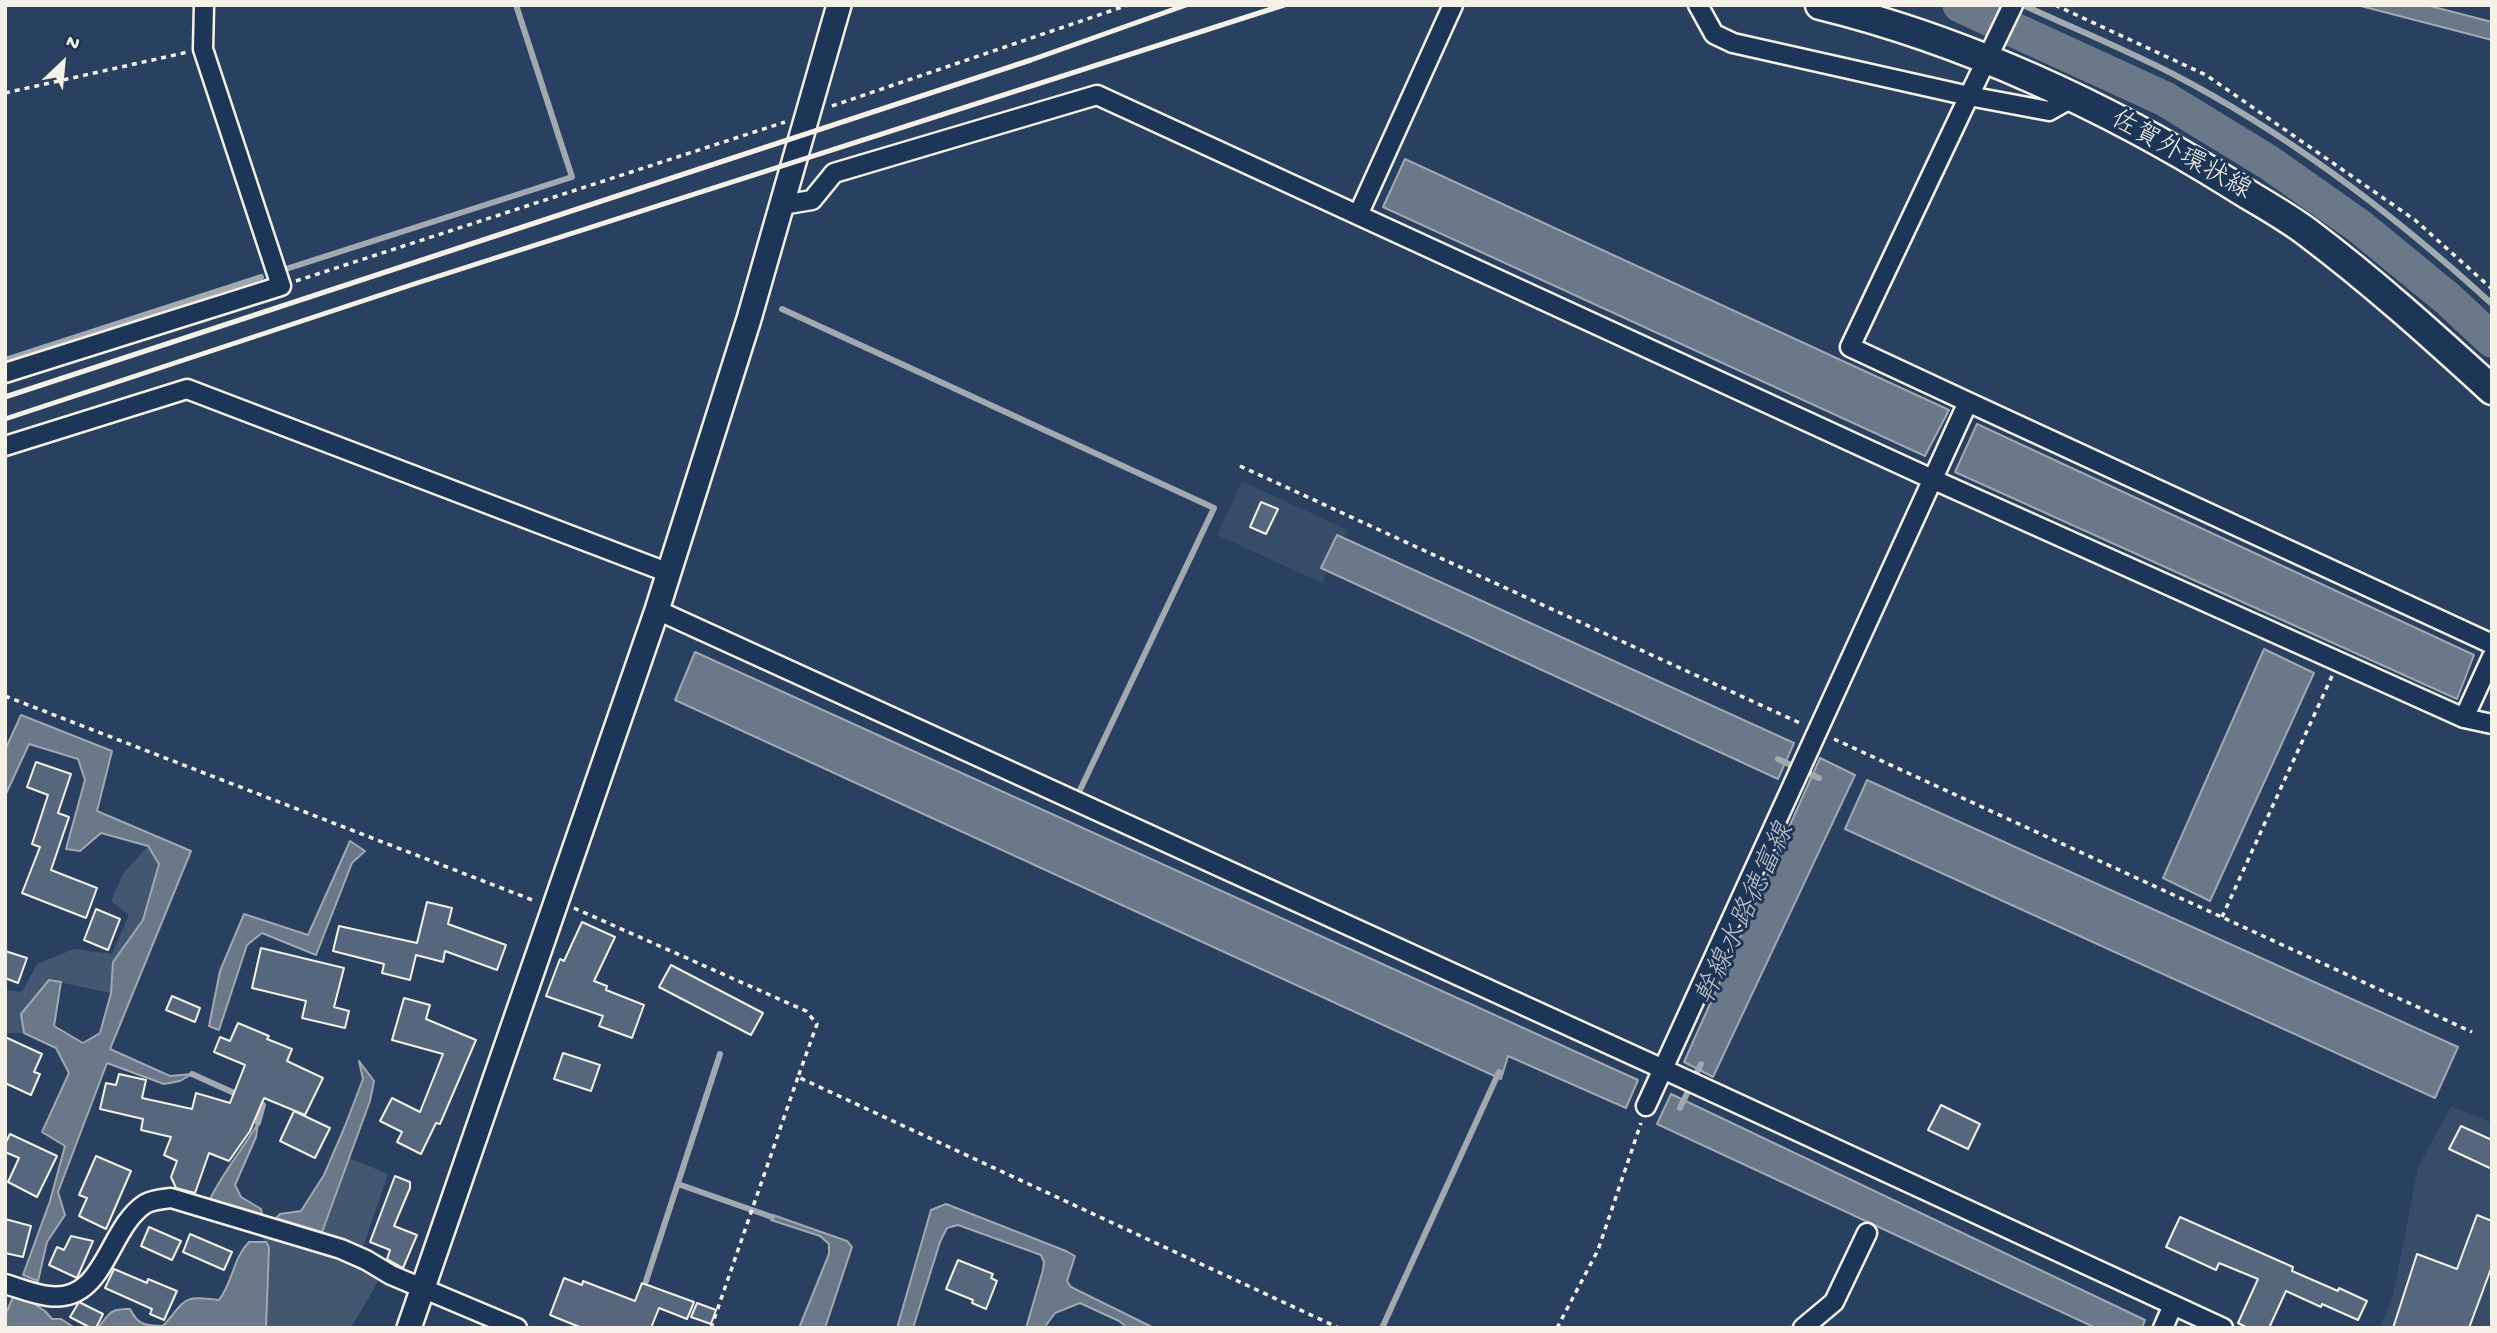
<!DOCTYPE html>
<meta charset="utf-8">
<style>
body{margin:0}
#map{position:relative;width:2497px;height:1333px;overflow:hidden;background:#2a4060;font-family:"Gochi Hand",sans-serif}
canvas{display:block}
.frame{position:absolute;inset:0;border:7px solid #f4f1e8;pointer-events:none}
.north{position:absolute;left:28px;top:28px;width:70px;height:70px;-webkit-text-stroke:5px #1d3557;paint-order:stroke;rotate:26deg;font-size:19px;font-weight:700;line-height:28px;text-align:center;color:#f4f1e8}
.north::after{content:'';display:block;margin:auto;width:24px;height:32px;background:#f4f1e8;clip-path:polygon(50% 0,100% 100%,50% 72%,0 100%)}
</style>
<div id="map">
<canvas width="2497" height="1333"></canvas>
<div class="frame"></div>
<div class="north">N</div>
</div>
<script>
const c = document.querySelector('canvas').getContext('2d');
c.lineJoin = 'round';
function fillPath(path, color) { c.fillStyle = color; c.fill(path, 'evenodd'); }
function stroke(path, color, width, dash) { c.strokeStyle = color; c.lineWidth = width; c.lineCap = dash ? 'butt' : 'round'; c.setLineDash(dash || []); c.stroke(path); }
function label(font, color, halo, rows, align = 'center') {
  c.font = font + ' "Gochi Hand","Klee One",sans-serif'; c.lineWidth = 6; c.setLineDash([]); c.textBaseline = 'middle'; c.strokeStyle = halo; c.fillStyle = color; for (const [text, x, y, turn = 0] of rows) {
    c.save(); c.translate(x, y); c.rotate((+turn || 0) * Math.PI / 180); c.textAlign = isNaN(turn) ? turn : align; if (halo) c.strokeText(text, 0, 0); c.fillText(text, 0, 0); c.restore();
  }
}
const built = new Path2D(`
 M1242 481 1347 530 1322 583 1217 535Z
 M2451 1106 2492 1123V1328H2379L2393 1296 2418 1167Z`);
const green = new Path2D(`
 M148 846 159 864 143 920 113 962 111 993 49 980 21 1014 24 1033H5V990L22 992 37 964 74 949 112 954 129 915 111 901 123 874Z
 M344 1156 388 1174 362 1250 387 1266 351 1328H255L239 1317 269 1221 316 1218Z`);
const water = new Path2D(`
 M2357 5H2426L2492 22V40Z
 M1405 159 1949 410 1925 456 1383 207Z
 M1977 424 2474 655 2457 699 1955 472Z
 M1337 535 1794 743 1778 779 1321 568Z
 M2264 649 2314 673 2210 901 2163 878Z
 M695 652 1638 1080 1626 1108 1508 1056 1501 1079 675 700Z
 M21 715 112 751 97 811 191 851 110 1049 170 1076 192 1074 180 1081 164 1084 107 1063 58 1192 65 1215 47 1242 38 1281 23 1275 50 1201 65 1146 42 1132 69 1073 56 1048 24 1033 21 1014 49 980 61 982 54 1026 83 1043 100 1033 111 993 113 962 143 920 159 864 148 846 101 833 80 851 66 849 85 780 78 759 29 744 5 796V750Z
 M1820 758 1855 775 1713 1077 1684 1062Z
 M1867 780 2458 1047 2435 1098 1845 829Z
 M350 841 365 851 352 863 316 955 262 933 247 945 219 1030 209 1026 220 971 244 914 308 935Z
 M359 1061 374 1081 370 1101 322 1232 276 1218 280 1214 301 1211 324 1175 345 1126 363 1079Z
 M1671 1094 2145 1320 2142 1328H2096L1657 1124Z
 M258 1123 256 1137 235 1185 241 1197 261 1209 262 1214 210 1199C223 1172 243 1149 258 1123Z
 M946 1204 1066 1251 1075 1256 1067 1281 1071 1287 1154 1328H1128L1119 1321 1080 1303 1055 1313 1044 1328H1026L1043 1270 1044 1262 1041 1255 958 1225 947 1228 940 1242 913 1328H897L931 1210Z
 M773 1215 847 1241 852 1247 825 1328H799L829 1254V1244L820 1236 771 1220Z
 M249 1242H266L269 1247 266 1328H98C109 1314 110 1308 130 1309 138 1325 145 1326 163 1326 187 1299 181 1295 219 1300 233 1282 233 1258 249 1242Z
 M21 1295 45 1311 52 1319H61L75 1328H5V1316L13 1297Z`);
const stream = new Path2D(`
 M2023 5C2073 28 2124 49 2173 74 2290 135 2395 215 2492 304
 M286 269 572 177 516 5
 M782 309 1214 508 1080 790
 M5 360 261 277
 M1778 759 1819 778
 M192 1074 241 1096
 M254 1101 263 1105 258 1123
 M1680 1108 1701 1064
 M678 1184 772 1217
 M646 1281 720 1054
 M1382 1328 1499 1072`);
const river = new Path2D(`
 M1960 5 2165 99 2268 162 2359 226 2448 299 2492 340`);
const building = new Path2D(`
 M1261 502 1278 509 1266 534 1250 527Z
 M36 762 71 774 58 813 69 817 51 870 97 888 86 918 22 893 40 847 32 844 48 795 27 787Z
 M427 902 452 908 448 924 506 945 497 970 445 951 443 962 416 955 410 980 382 973 384 964 333 951 339 926 417 943Z
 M96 909 120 919 108 950 84 940Z
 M582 922 615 937 594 981 607 986 606 990 644 1005 632 1038 599 1026 603 1016 546 996 560 959 564 961Z
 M261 948 344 968 334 1007 349 1011 345 1028 302 1018 306 1001 252 988Z
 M5 951 27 958 18 983 5 978Z
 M671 965 763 1013 751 1035 659 987Z
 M172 996 200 1008 195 1022 166 1010Z
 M404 998 430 1005 426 1019 476 1040 440 1124 436 1123 421 1154 397 1142 402 1132 380 1121 392 1098 420 1112 443 1054 392 1040Z
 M238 1023 269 1036 267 1039 292 1049 287 1061 323 1078 305 1115 264 1098 250 1131 229 1161 209 1153 195 1193 176 1188 171 1177 177 1161 164 1155 171 1137 141 1130 143 1119 100 1109 106 1083 116 1085 119 1074 146 1080 142 1098 192 1109 196 1093 230 1103 245 1065 214 1052 220 1037 230 1041Z
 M5 1037 42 1054 34 1072 40 1074 31 1095 5 1083Z
 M563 1053 600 1065 591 1091 554 1079Z
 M1941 1105 1980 1124 1968 1149 1928 1130Z
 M294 1111 330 1128 315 1158 280 1141Z
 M2461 1126 2492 1140V1169L2449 1149Z
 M10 1134 57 1156 37 1197 8 1182 19 1158 5 1152V1144Z
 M96 1156 131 1171 106 1229 79 1216 87 1198 79 1195Z
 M395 1176 410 1182V1188L394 1226 417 1235 403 1268 387 1259 390 1250 370 1242Z
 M2477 1215 2492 1221V1266L2469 1328H2393L2417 1254 2457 1269Z
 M2180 1217 2293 1267 2292 1271 2338 1291 2339 1288 2367 1301 2358 1320 2322 1304 2321 1307 2286 1291 2269 1328H2248L2238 1323 2258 1279 2219 1263 2216 1270 2166 1247Z
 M5 1219 31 1226 23 1257 5 1253Z
 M149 1227 181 1241 172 1260 141 1246Z
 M190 1234 232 1252 224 1270 183 1252Z
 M71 1236 93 1241 77 1278 49 1265 57 1247 64 1250Z
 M958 1260 993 1274 991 1278 997 1281 986 1309 972 1303 973 1300 946 1289Z
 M114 1269 147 1283 148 1279 177 1291 164 1320 150 1314 152 1309 105 1288Z
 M564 1278 582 1285 583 1281 635 1301 642 1283 694 1302 687 1319 659 1308 651 1328H582L550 1315Z
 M79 1302 103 1314 96 1328H91L70 1317Z
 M697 1303 716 1310 711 1324 691 1317Z`);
const path = new Path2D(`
 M2055 5 2206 75 2415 220 2492 289
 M5 93 188 52
 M832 106 1128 5
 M296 281 785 122
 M1240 466 1802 724
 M5 696 535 901
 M1834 739 2472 1032
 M574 908 806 1011 817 1024 798 1077 1339 1328
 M2222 917 2332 676
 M711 1328 798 1077
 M1557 1328 1598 1250 1641 1123`);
const minor = new Path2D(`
 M1698 5 1714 34 1733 43 1969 96 2013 5
 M782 205 812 200 834 173 1097 95 1932 479 2464 718 2492 724
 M1358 215 1453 5
 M5 373 281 286 203 49 204 5
 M1968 402 2492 644
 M5 446 187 389 669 573
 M657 610 1663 1069 2223 1328
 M2464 718 2492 657
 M1646 1106 1968 402 1850 347 1969 96 2049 111 2072 98
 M5 1284C19 1288 33 1294 48 1296 105 1304 107 1229 145 1204 152 1200 163 1199 171 1198L341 1249 366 1260 391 1275 517 1328
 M1803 1328 1834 1302 1867 1233
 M2163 1328 2173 1305`);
const tertiary = new Path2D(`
 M409 1328 657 610 749 319 839 5`);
const primary = new Path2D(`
 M1820 5C1963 40 2106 106 2231 184 2256 200 2283 214 2307 232 2372 281 2432 335 2492 390`);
const rail = new Path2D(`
 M5 397 1031 60 1186 5
 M5 419 414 284 1284 5`);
const streetNames = [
 ["佐賀外環状線",2180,157,29]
];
const waterNames = [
 ["幹線水路徳富線",1747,915,-65]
];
fillPath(built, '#374c69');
fillPath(green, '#445771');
fillPath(water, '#6a788a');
stroke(water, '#a1a8b0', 2);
stroke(stream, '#a1a8b0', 6);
stroke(river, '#6a788a', 35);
fillPath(building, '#56677d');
stroke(building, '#f4f1e8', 2);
stroke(minor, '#f4f1e8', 23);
stroke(tertiary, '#f4f1e8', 28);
stroke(primary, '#f4f1e8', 33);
stroke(path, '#f4f1e8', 3.5, [5, 5]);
stroke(minor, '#1d3557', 18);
stroke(tertiary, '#1d3557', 23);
stroke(primary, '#1d3557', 28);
stroke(rail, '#f4f1e8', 5);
label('26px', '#f4f1e8', '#1d3557', streetNames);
label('italic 28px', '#bdc1c2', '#1d3557', waterNames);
</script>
